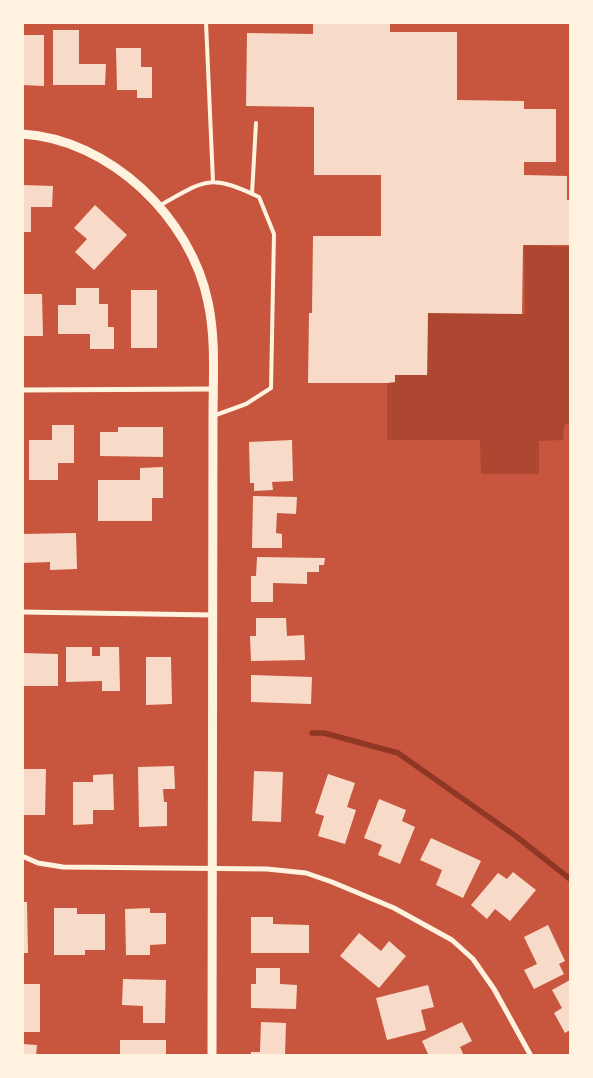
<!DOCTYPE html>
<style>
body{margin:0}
#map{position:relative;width:593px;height:1078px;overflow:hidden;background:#c8553d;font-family:"Open Sans",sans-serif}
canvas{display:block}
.frame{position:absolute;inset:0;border:24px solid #fff3e0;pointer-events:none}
</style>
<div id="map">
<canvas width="593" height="1078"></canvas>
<div class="frame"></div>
</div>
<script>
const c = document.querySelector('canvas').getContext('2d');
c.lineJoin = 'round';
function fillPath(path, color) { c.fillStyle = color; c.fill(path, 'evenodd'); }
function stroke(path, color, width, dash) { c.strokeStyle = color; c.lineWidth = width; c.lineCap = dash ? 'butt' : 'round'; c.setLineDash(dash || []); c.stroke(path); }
const green = new Path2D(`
 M524 245 570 247V422L564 426 563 440 539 441V474H481L480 440H387V373H428V313L525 314Z`);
const stream = new Path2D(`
 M312 733H324L398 753 517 837 570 879`);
const building = new Path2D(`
 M313 22H390V32H457V100L524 101V109H556V162H524V175L567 176V200H570V245H523L522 314 428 313 427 375H395V382L388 383H308L309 313H312L313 236H381V175H314V107L246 106 247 33 313 34Z
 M53 30H79V64H106L105 85H53Z
 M22 35H44V86L22 85Z
 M116 48H141V67H152V98H137V90H117Z
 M22 185 53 186 52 207H31V232H22Z
 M95 205 127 235 94 270 75 252 87 239 74 228Z
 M76 288H99V304H108V327H114V349H90V334H58V305H76Z
 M131 290H157V348H131Z
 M23 294H42L43 336H22Z
 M52 425H74V463H58V480H29V440H52Z
 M118 427H163V457L100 456V432H118Z
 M292 440 293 481 272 482 273 490 254 491V483H250L249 442Z
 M163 467V498H152V521H98V480H140V468Z
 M253 496 297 497 296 514 277 513 276 533 282 534V548H252Z
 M76 533 77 569 50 570V562L22 563V534Z
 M257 557 325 558 324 565H319V572H307V584L273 583V602H251V576H256Z
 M256 618H286L287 636 304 635 305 660 251 661 250 636H256Z
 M66 647H92V656H100V647H119L120 691H102V681L66 682Z
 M22 653 58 654V686H22Z
 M146 657H171L172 704 146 705Z
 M251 675 312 677 311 704 251 702Z
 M174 766 175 789H163L164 802H167V826L139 827 138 767Z
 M22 769H46L45 815H22Z
 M254 771 283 772 281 822 252 821Z
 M113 774 114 810H93V824L73 825V782H93V775Z
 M328 774 355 783 347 807 356 810 345 844 318 836 324 816 315 813Z
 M379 799 406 810 402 821 415 827 400 864 378 855 382 845 364 838Z
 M431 838 481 861 463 898 436 885 442 870 420 860Z
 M513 872 536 890 510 921 495 909 487 919 471 905 498 873 507 879Z
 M22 902H27L28 953H22Z
 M54 908H77V914H105V950H85V955H54Z
 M150 908V913H166V944L150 945V955H126L125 909Z
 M251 917H273V924L309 925V953H251Z
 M548 925 565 961 559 964 564 974 534 989 524 970 537 964 524 937Z
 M359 933 381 951 389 941 406 956 379 988 340 956Z
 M256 968H280V984L297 985 296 1009 251 1008V984H256Z
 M123 979 166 980 165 1023H143V1006L122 1005Z
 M570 980V1030L565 1033 554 1013 562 1008 552 990Z
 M22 984H40V1032H22Z
 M428 985 434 1007 421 1010 426 1030 387 1040 376 998Z
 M261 1022 286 1023 285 1056H251V1052H260Z
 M462 1022 472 1041 460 1047 464 1056H429L422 1041Z
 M120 1040H166V1056H120Z
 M22 1044 37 1045 36 1056H22Z`);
const service = new Path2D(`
 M206 22 213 182
 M252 194 256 123
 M159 206C205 180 209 173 259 197L274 234 271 388 246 404 213 416`);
const minor = new Path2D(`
 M22 390 213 389
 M22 612 214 615
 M22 856 38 863 63 867 267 869 306 873 332 882 394 908 452 940 473 959 494 989 531 1056`);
const tertiary = new Path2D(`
 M22 134C110 139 191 218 208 302 216 339 213 379 213 416L212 1056`);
fillPath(green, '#ae4732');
stroke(stream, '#8f3625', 5.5);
fillPath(building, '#f7dbc8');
stroke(service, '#fff3e0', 4);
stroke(minor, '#fff3e0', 5);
stroke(tertiary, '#fff3e0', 9);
</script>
